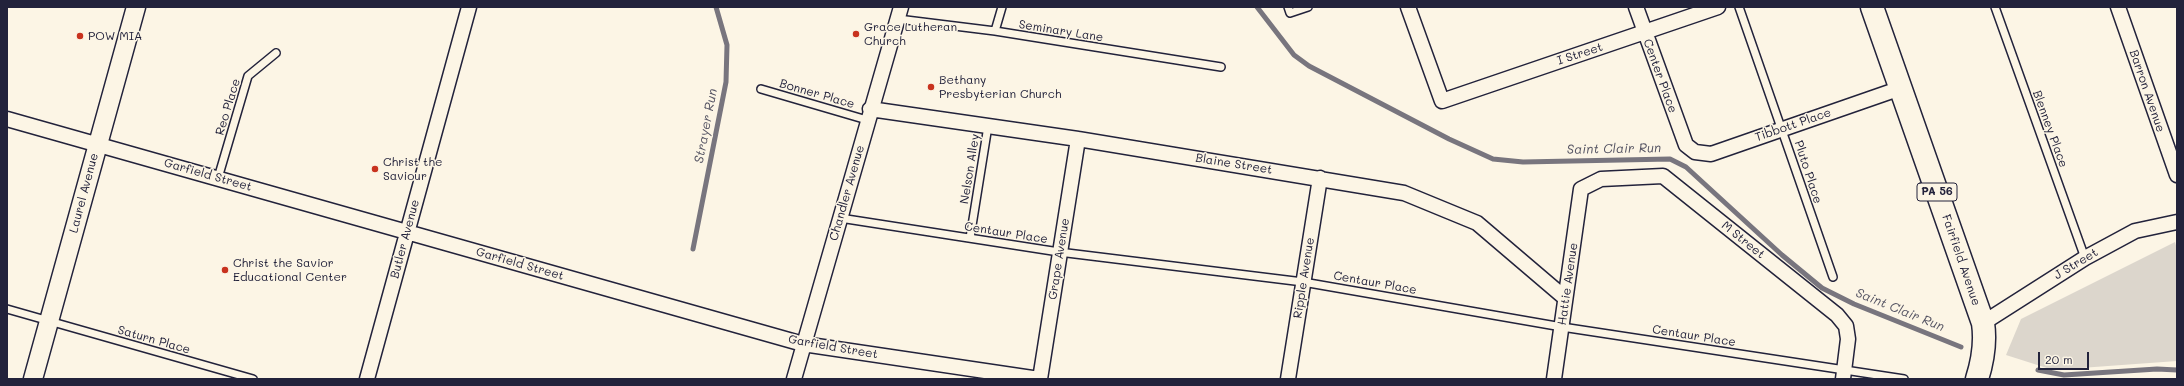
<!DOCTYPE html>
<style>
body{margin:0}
#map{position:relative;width:2184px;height:386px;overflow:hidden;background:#fcf5e5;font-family:Mali,sans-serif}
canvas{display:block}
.frame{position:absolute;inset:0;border:8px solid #22223b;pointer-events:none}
.scale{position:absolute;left:2038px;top:352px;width:51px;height:18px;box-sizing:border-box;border:2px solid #22223b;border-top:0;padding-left:5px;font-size:12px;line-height:14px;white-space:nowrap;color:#22223b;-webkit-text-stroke:3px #fcf5e5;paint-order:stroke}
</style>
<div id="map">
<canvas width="2184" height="386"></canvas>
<div class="frame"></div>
<div class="scale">20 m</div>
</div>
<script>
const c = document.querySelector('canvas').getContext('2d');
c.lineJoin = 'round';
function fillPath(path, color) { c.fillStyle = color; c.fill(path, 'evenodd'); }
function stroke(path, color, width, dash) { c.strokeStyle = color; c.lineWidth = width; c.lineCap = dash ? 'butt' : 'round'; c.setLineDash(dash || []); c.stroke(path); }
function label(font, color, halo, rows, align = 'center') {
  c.font = font + ' Mali,sans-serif'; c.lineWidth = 3; c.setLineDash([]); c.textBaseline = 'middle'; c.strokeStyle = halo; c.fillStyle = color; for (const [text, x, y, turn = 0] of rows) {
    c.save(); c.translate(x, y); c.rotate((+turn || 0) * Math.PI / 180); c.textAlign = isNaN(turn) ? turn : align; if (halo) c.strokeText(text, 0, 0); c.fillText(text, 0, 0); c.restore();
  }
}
const green = new Path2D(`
 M2175 242 2177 249V361L2053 370 2006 355 2021 319Z`);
const stream = new Path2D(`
 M1257 7 1294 55 1309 66 1449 139 1493 159 1523 162 1670 159 1686 167 1782 255 1822 288 1854 304 1961 347
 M693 249 726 82 727 45 716 7
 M2038 370 2064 375 2157 369 2177 370`);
const service = new Path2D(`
 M1288 7 1290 13 1308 7
 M1739 7 1833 277
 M1995 7 2085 258
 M898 19 995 31 1221 67
 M995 31 1002 7
 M761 89 867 120
 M218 178 248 76 276 53
 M840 218 1059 252 1303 282 1562 327 1904 379
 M970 238 988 126
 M7 309 253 379`);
const minor = new Path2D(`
 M1408 7 1442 101 1718 7
 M1636 7 1686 145 1695 152 1711 154 1901 88
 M2118 7 2177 175
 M870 109 1078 139 1404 193 1477 223 1565 298
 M7 119 803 344 1039 379
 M1983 323 2085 258 2135 231 2177 222
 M367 379 469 7
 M794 379 901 7
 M1040 379 1078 139
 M1288 379 1320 178
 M1554 379 1581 189 1601 179 1663 176 1837 315 1846 326 1848 339 1843 379`);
const tertiary = new Path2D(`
 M33 379 136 7`);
const trunk = new Path2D(`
 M1872 7 1983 323C1986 343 1983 360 1977 379`);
const markers = [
 [856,34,4,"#c8321e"],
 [80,36,4,"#c8321e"],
 [931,87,4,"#c8321e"],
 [375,169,4,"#c8321e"],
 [225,270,4,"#c8321e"]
];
const shields = [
 [1937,192,40]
];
const shieldNames = [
 ["PA 56",1937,192]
];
const poiNames = [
 ["Grace Lutheran",864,27],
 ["Church",864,41],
 ["POW MIA",88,36],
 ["Bethany",939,80],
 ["Presbyterian Church",939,94],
 ["Christ the",383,162],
 ["Saviour",383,176],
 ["Christ the Savior",233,263],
 ["Educational Center",233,277]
];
const streetNames = [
 ["Seminary Lane",1061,31,9],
 ["I Street",1580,54,-18],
 ["Center Place",1660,76,70],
 ["Barron Avenue",2147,91,71],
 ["Bonner Place",817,94,16],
 ["Reo Place",228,107,-73],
 ["Tibbott Place",1793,125,-19],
 ["Blenney Place",2050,129,70],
 ["Blaine Street",1234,164,9],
 ["Nelson Alley",970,169,-81],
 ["Pluto Place",1808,172,72],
 ["Garfield Street",208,175,16],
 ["Laurel Avenue",84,193,-75],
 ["Chandler Avenue",847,193,-74],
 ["Centaur Place",1006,233,9],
 ["Butler Avenue",405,239,-75],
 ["M Street",1743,240,39],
 ["Grape Avenue",1059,259,-81],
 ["Fairfield Avenue",1961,260,71],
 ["Garfield Street",520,264,16],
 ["J Street",2076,264,-31],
 ["Ripple Avenue",1304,278,-81],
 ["Centaur Place",1375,283,10],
 ["Hattie Avenue",1568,284,-82],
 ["Centaur Place",1694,336,9],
 ["Saturn Place",154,340,16],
 ["Garfield Street",833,347,10]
];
const waterNames = [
 ["Strayer Run",706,126,-79],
 ["Saint Clair Run",1614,149,-1],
 ["Saint Clair Run",1900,310,22]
];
fillPath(green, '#dcd6cc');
stroke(stream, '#78757e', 5);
stroke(service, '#22223b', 10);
stroke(minor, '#22223b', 17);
stroke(tertiary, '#22223b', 21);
stroke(trunk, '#22223b', 25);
stroke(service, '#fcf5e5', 7);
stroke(minor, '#fcf5e5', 14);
stroke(tertiary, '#fcf5e5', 18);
stroke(trunk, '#fcf5e5', 22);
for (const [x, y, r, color] of markers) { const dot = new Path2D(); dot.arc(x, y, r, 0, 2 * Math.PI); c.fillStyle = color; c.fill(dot); stroke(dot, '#fcf5e5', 1.5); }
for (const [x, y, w] of shields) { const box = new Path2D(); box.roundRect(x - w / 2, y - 9, w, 18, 3); c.fillStyle = '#fcf5e5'; c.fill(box); stroke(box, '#22223b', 1); }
label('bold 11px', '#22223b', null, shieldNames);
label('12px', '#22223b', '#fcf5e5', poiNames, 'left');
label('12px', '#22223b', '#fcf5e5', streetNames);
label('italic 13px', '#545362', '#fcf5e5', waterNames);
</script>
